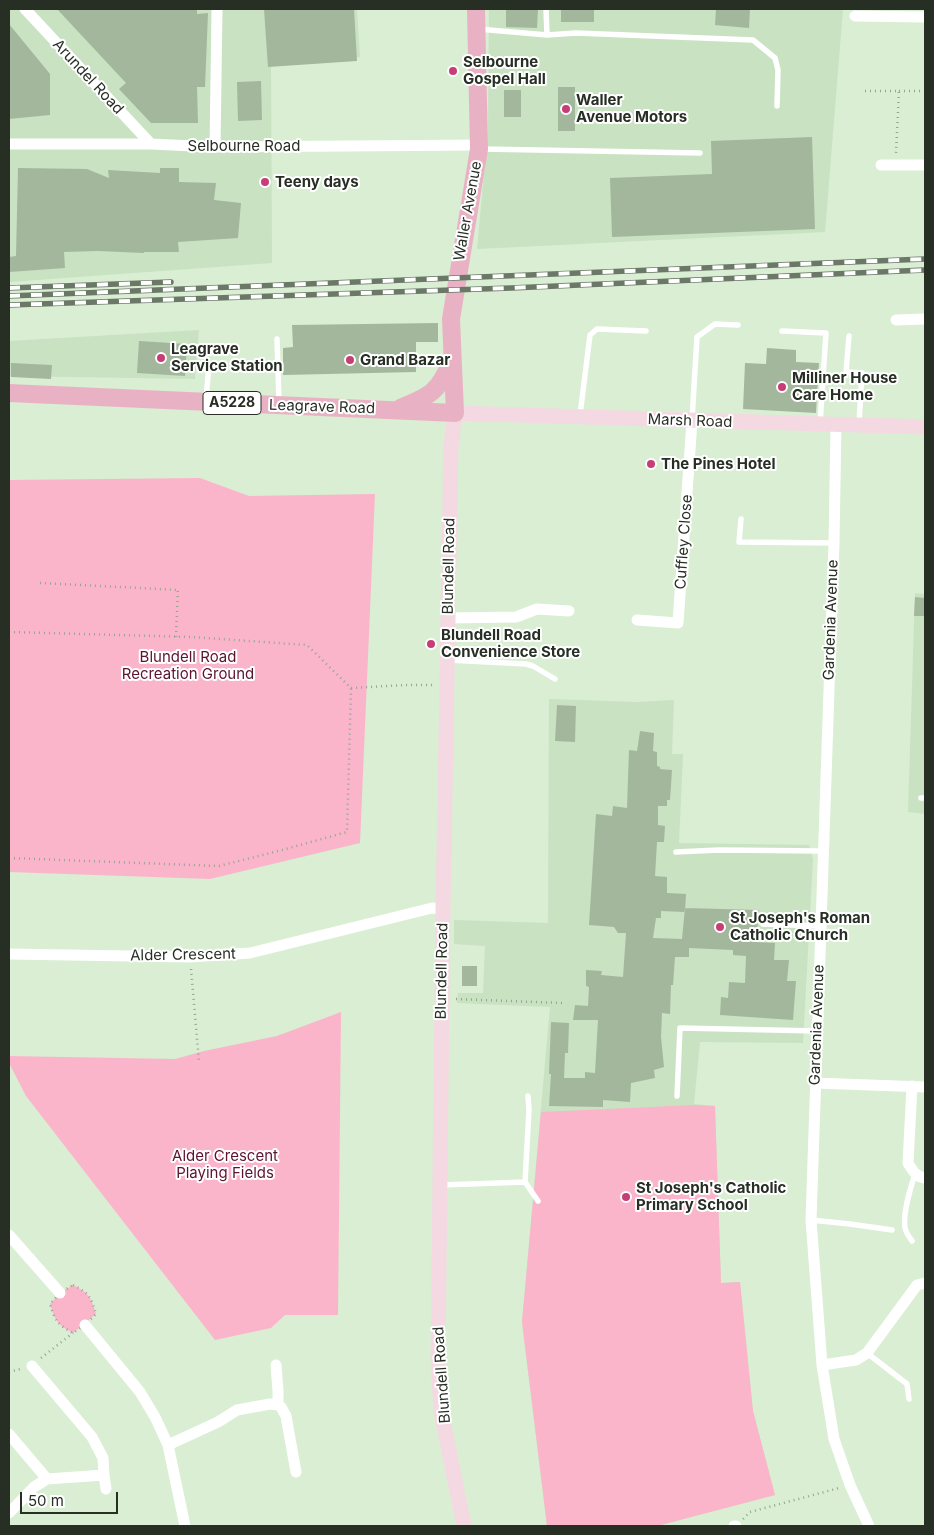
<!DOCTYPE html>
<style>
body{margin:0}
#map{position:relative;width:934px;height:1535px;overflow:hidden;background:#d9eed3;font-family:Inter,sans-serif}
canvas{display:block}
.frame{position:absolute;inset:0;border:10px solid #272f25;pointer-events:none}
.scale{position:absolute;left:20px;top:1492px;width:98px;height:22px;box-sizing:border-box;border:2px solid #272f25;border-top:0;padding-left:6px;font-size:15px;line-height:18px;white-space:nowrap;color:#272f25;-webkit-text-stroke:4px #fff;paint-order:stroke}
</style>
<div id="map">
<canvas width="934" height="1535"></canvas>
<div class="frame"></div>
<div class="scale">50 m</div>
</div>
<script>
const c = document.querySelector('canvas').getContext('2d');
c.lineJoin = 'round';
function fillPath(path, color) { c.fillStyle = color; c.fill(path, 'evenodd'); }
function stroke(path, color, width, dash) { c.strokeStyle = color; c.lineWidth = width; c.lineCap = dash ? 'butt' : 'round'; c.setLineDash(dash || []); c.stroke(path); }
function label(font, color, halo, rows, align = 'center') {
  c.font = font + ' Inter,sans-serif'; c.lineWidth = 4; c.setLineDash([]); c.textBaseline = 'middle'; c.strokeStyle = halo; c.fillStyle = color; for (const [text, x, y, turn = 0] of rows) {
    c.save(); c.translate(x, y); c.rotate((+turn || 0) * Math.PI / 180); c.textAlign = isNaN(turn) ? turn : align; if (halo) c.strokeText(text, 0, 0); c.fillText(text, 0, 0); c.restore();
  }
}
const built = new Path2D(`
 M9 9H357L360 57 271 64 272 263 9 282Z
 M489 9H843L825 232 477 249 488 131Z
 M199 330 195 379 9 376V341Z
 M915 593 925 594V814L908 812Z
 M549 699 636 702 674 700 672 754H683L679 843 809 845 813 859 803 1043 700 1042 694 1104 715 1106 721 1283 740 1282 753 1411 775 1495 657 1526H547L522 1322 550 1007 457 1003 458 993H483L485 946 454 944V920L548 923Z`);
const green = new Path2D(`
 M200 478 249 496 375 494 360 843 210 879 9 872V480Z
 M341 1012 338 1315H285L271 1328 215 1340 26 1096 9 1063V1056L175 1059 204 1051 277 1036Z
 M694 1105 715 1106 721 1283 740 1282 753 1411 775 1495 657 1526H547L522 1322 541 1112Z
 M73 1285C89 1293 91 1297 96 1314L73 1333C58 1325 55 1321 50 1304L60 1293Z`);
const building = new Path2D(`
 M57 9H197V14L208 13 205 87H197L198 123H151L119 89 126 83Z
 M264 9H354L357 61 268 67Z
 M506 9H538L537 28 506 27Z
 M561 9H594V22H561Z
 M716 9H750L749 28 715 25Z
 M9 24 50 74V115L9 119Z
 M261 81 262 120 238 121 237 82Z
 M558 87H575V131H558Z
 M504 90H521V117H504Z
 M812 137 815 229 612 237 610 178 712 174 711 141Z
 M18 168 87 169 109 178 108 170 160 173V168H179V182L216 183 214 200 241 203 238 238 178 242 179 252H144V253L98 251 64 252 65 268 9 272V257L16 256Z
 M438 323V342H416V372L283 375V348L293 347 292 325Z
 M139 341 187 344 185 376 137 373Z
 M767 348 796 350V362L819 363 816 413 743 409 745 363 766 364Z
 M11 363 52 365 51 379 11 377Z
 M915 597 925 598V616H914Z
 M557 705 576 706 575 742 555 741Z
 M640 731 654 733 653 751 657 752V766L660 767V769L672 770 670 800H667V806H658V825L665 826 664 842H657L655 876 667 877V893L686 894 685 912 661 911V918H656L653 938 682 939 685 908 759 910 756 942 775 943 774 960H789L787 981H796L793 1020 720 1015 721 997 728 998 729 982 745 983 746 956 733 955V950L689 948V957H675L673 985H671L670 1014 662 1013 661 1037 664 1067 654 1070 655 1078 631 1083 630 1102 603 1100V1107L549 1106 551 1074H549L551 1022 569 1023 568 1053H565L564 1078H585V1072L595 1073 598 1020H573L575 1005 588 1006 589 987 586 986V970L602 971 601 975 623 977 626 933H618L614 927 589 925 596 814 612 816 613 806 627 808 629 750 637 751Z
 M462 966H477V986H462Z`);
const path = new Path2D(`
 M865 91H899L896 153
 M899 91H925
 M40 583 178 590
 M9 632 192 637 307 645 351 688 406 685H434
 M176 637 178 587
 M9 858 219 866 282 850 347 832 351 688
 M191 969 199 1062
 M456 999 562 1003
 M73 1285C89 1293 91 1297 96 1314L85 1325 73 1333C58 1325 55 1321 50 1304L60 1293Z
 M41 1358 73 1333
 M9 1372 21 1369
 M743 1519 750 1512 839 1488`);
const lane = new Path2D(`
 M546 9 547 35
 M478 29 547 35 576 33 753 40 775 58 778 70 777 106
 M482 149 700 153
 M782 331 826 333 820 424
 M849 336 846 372 862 373 859 424
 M277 339 279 403
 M206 399 209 364
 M580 415 590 335 597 329 646 331
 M692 420 697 337 715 324 738 325
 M741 519 739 542 834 543
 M448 660 526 664 533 666 555 679
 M921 798H925
 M676 852 719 850 823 851
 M763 924 821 926
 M677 1096 680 1028 817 1031
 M525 1182 538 1201
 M442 1185 525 1182 529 1110 528 1096
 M811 1220 850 1224 892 1230
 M912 1241C910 1238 907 1234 906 1231 901 1219 911 1186 915 1174
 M867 1353 907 1384 909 1399`);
const street = new Path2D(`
 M25 9 151 144
 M855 16 925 17
 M9 144H151L215 147 479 145
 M215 147 217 9
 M881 165H925
 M896 320 925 319
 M836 425 834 543 811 1220 822 1365 834 1439 850 1485 869 1526
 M449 618 516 617 537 609 569 611
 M637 620 678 623 692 421
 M9 954 190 957 250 953 432 908 443 909
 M815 1083 925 1087
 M912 1086 908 1163C913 1171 916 1177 925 1178
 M9 1235 60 1293
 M85 1325 140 1392 155 1417 168 1445 185 1526
 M276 1365 278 1391V1405
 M822 1365 856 1360 867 1353 917 1285 925 1283
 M9 1434 47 1479
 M168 1445 218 1422 237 1410 270 1404 278 1405 281 1407 286 1416 296 1472
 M104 1475 106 1489
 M9 1513 34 1487 47 1479 104 1475 103 1458 92 1437 32 1366
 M734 1526H736`);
const secondary = new Path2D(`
 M464 1526 441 1411 438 1358 443 909 451 445 455 413 925 427`);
const primary = new Path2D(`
 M9 393 455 413 451 319 479 149 476 9
 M400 408C430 396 439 392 451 361`);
const rail = new Path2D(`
 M9 288 171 282
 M9 296 925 259
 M9 305 511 288 925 270`);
const markers = [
 [453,71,5,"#c73d75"],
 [566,109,5,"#c73d75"],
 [265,182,5,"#c73d75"],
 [161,358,5,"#c73d75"],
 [350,360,5,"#c73d75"],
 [782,387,5,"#c73d75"],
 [651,464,5,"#c73d75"],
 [431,644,5,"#c73d75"],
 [720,927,5,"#c73d75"],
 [626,1197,5,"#c73d75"]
];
const shields = [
 [232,403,58]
];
const shieldNames = [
 ["A5228",232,403]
];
const poiNames = [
 ["Selbourne",463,62],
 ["Gospel Hall",463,79],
 ["Waller",576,100],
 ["Avenue Motors",576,117],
 ["Teeny days",275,182],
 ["Leagrave",171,349],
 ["Service Station",171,366],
 ["Grand Bazar",360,360],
 ["Milliner House",792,378],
 ["Care Home",792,395],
 ["The Pines Hotel",661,464],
 ["Blundell Road",441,635],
 ["Convenience Store",441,652],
 ["St Joseph's Roman",730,918],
 ["Catholic Church",730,935],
 ["St Joseph's Catholic",636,1188],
 ["Primary School",636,1205]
];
const streetNames = [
 ["Arundel Road",88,77,47],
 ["Selbourne Road",244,146],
 ["Waller Avenue",468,211,-80],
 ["Leagrave Road",322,407,2],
 ["Marsh Road",690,421,2],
 ["Cuffley Close",684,542,-86],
 ["Blundell Road",449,566,-89],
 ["Gardenia Avenue",831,620,-88],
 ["Alder Crescent",183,955,-1],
 ["Blundell Road",442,971,-89],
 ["Gardenia Avenue",817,1025,-88],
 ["Blundell Road",442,1375,-94]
];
const parkNames = [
 ["Blundell Road",188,657],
 ["Recreation Ground",188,674],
 ["Alder Crescent",225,1156],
 ["Playing Fields",225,1173]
];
fillPath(built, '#c9e2c2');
fillPath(green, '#fbb5ca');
fillPath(building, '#a3b79d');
stroke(path, '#95a590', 2.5, [1, 4]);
stroke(lane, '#fff', 5.5);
stroke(street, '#fff', 11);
stroke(secondary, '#f4d9e2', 15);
stroke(primary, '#e9b2c4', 18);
stroke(rail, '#6b7868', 5.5);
stroke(rail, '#fff', 4, [11]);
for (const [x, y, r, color] of markers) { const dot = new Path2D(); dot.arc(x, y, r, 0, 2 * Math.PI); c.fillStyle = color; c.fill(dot); stroke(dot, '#fff', 2); }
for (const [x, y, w] of shields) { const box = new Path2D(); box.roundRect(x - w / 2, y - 11.5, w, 23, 4); c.fillStyle = '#fff'; c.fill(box); stroke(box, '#272f25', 1); }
label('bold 14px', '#272f25', null, shieldNames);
label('bold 15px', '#272f25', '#fff', poiNames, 'left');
label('15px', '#272f25', '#fff', streetNames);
label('15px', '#5c1331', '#fff', parkNames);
</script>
